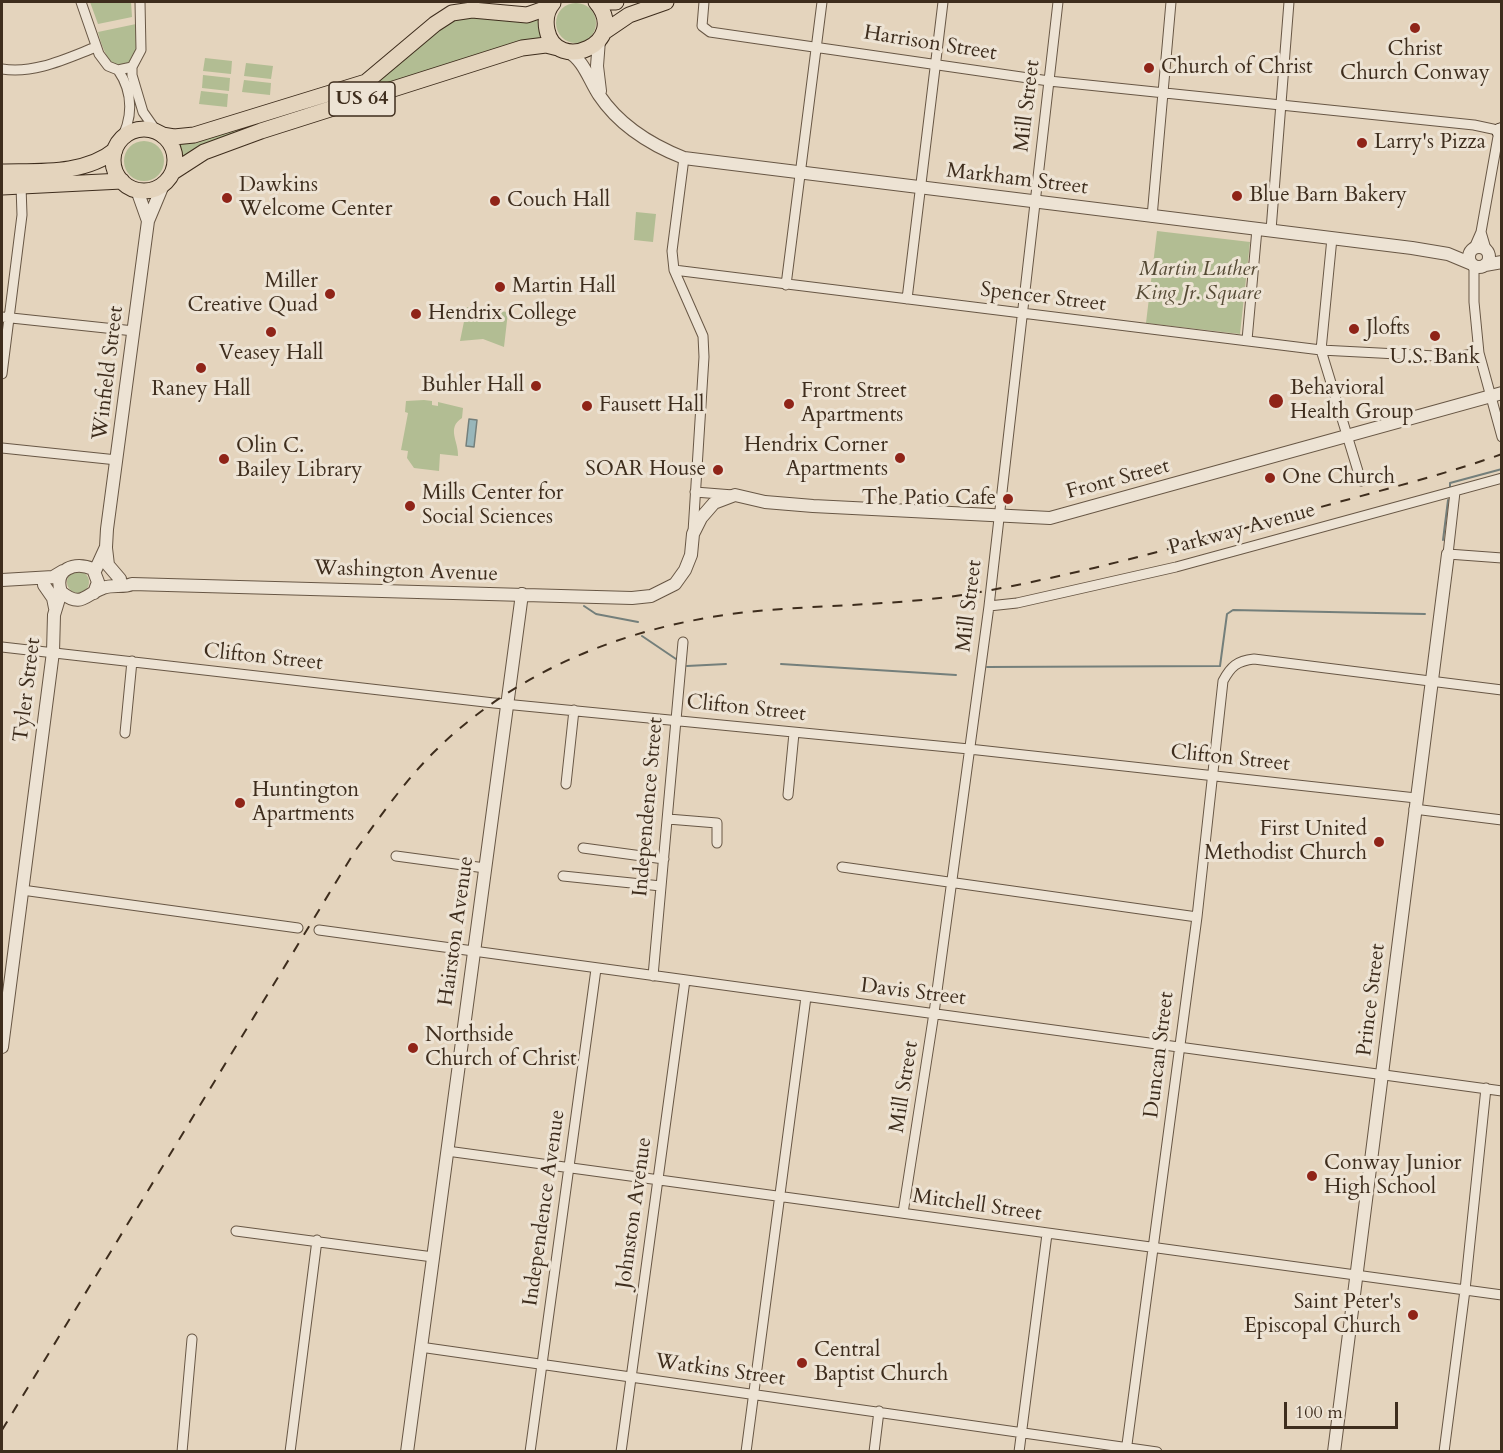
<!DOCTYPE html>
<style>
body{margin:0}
#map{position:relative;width:1503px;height:1453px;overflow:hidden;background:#e4d4bd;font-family:Cardo,serif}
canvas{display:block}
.frame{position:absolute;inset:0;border:3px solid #3e2d1d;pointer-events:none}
.scale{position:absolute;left:1284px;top:1402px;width:114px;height:27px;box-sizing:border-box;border:3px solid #3e2d1d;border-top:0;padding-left:8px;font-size:18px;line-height:21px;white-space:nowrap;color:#3e2d1d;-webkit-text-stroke:4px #ede3d4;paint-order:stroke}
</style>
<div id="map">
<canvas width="1503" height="1453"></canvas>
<div class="frame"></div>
<div class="scale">100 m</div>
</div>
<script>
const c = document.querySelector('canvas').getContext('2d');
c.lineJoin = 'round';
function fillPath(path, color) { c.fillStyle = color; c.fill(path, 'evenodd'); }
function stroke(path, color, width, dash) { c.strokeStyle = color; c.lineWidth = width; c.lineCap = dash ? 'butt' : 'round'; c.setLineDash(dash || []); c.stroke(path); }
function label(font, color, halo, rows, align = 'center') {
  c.font = font + ' Cardo,serif'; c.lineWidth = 6; c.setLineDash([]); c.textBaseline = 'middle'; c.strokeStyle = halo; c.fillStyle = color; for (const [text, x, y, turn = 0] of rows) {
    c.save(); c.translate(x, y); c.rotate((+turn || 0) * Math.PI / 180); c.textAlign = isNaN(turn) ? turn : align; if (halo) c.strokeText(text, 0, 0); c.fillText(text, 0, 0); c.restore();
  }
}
const green = new Path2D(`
 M90 2H131L132 17 98 24Z
 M556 23a20 20 0 1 1 40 0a20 20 0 1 1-40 0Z
 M463 16 541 18 545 40 180 160 176 144 191 143 366 88 441 26Z
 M136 24 137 50 132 60C111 78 102 47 98 32Z
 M205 58 232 61 231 74 203 71Z
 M246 63 273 66 271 79 244 76Z
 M203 75 230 78 229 91 202 88Z
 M244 80 271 83 270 95 242 92Z
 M201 91 228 94 227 107 199 104Z
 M124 161a20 20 0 1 1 40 0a20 20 0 1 1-40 0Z
 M636 212 656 214 653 242 634 240Z
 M1157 231 1250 242 1240 334 1146 323Z
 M467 307 508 312 504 347 483 339 460 341Z
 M424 400 432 401V405L438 406V402L463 408 462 418C446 428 459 442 458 456L440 454 439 471 414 468 407 458 408 451 401 450 408 413 405 412 406 401Z
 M67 582a11 11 0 1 1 22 0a11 11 0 1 1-22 0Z`);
const water = new Path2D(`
 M469 419 477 420 474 447 466 446Z`);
const stream = new Path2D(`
 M1450 487V483L1502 469
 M1443 540 1448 500
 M584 606 596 614 638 622
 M642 636 676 659
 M781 664 956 675
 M687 666 726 664
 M987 667 1220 666 1227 614 1233 610 1425 614`);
const minor = new Path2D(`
 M81 2 99 54 108 66 118 70 132 67
 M140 2 141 50 132 67V75L143 112 157 132
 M704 2 702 26 710 32 1049 81 1474 125 1502 131
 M2 69C35 74 65 59 96 47
 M118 70C134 93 133 120 119 143
 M684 158 672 251 674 270 703 336 704 357 693 532
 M1152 217 1171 2
 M1271 230 1289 2
 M1481 232 1486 249
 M1332 238 1321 350 1361 481
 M1474 248 1481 232 1499 131
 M1474 265V302L1479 353 1502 437
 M674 270 1321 350 1455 357 1479 353
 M786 285 822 2
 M907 299 943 2
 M2 317 134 331
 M1247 340 1257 229
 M2 374 22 215 21 186
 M2 448 117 460
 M695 492 733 495
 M1455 492 1448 554 1502 558
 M989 606 1017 603 1176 567 1502 478
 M2 647 494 703 969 749 1416 798
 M125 733 132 661
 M566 784 574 710
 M788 795 794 733
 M1414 809 1502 820
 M668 819 717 823V843
 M583 848 664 859
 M396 856 485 868
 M842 867 1197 917
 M563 876 661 886
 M22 890 298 928
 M319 930 1502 1091
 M653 976 683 642
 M447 1151 1502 1295
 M903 1213 934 1013 989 606 1058 2
 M236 1231 433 1257
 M420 1347 1157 1452
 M182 1452 192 1339
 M290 1452 317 1240
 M530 1452 596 969
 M621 1452 685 980
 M746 1452 806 997
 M874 1452 879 1411
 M1019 1452 1047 1234
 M1126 1452 1197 917 1223 681C1231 666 1237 661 1254 659L1502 690
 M1444 1452 1465 1290 1486 1088`);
const tertiary = new Path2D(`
 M599 40 597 66 600 91
 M567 51C584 60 589 80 599 95 619 125 651 145 684 158L1412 248 1448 254 1472 264
 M137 190 148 221
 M1469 257a10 10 0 1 1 20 0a10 10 0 1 1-20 0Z
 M1485 265 1502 262
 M106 548 108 565 120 579
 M95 571 106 547 107 529 148 221 163 185
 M2 580 53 577 63 571
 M44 585 53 598 55 608
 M94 593 98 582 93 569C75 561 53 569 61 592 82 609 85 594 103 588 113 584 123 588 132 584L632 598 651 596 675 584 685 570 691 555 693 534 701 518 714 503 735 495 765 502 813 506 1050 518 1502 393
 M2 1047 53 652 54 615 61 592
 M407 1452 522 594
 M1334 1452 1448 554`);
const secondary = new Path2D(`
 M1499 131 1502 130`);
const primary = new Path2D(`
 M601 2H616
 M553 3C546 11 545 20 547 30 556 75 631 43 596 2
 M604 32 629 15 666 2
 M113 160a31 31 0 1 1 62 0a31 31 0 1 1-62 0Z
 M162 135 174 137 194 135 366 82 435 24 452 13 472 10 527 15 550 7
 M2 172C38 171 85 175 115 150
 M173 172 204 152 261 131 522 48 546 45 558 48
 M2 187 122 181`);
const rail = new Path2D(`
 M2 1430 355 851C380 817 404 782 433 753 518 668 631 625 748 612 825 604 903 606 980 592 1087 573 1191 543 1296 514 1365 494 1435 478 1502 454`);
const markers = [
 [1415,28,6,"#8f2418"],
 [1149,68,6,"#8f2418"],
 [1362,143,6,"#8f2418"],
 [1237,196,6,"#8f2418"],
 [227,198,6,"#8f2418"],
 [495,201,6,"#8f2418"],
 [500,287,6,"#8f2418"],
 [330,294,6,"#8f2418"],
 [416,314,6,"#8f2418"],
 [1354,329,6,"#8f2418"],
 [271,332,6,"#8f2418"],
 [1435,336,6,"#8f2418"],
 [201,368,6,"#8f2418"],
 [536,386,6,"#8f2418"],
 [1276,401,8,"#8f2418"],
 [789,404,6,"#8f2418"],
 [587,406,6,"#8f2418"],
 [900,458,6,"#8f2418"],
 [224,459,6,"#8f2418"],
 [718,470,6,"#8f2418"],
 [1270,478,6,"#8f2418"],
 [1008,499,6,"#8f2418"],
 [410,506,6,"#8f2418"],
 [240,803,6,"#8f2418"],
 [1379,842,6,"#8f2418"],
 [413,1048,6,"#8f2418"],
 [1312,1176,6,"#8f2418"],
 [1413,1315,6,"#8f2418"],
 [802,1363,6,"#8f2418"]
];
const shields = [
 [362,99,66]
];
const shieldNames = [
 ["US 64",362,99]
];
const streetNames = [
 ["Harrison Street",930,44,9],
 ["Mill Street",1028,106,-83],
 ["Markham Street",1017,180,7],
 ["Spencer Street",1043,298,7],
 ["Winfield Street",109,373,-83],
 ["Front Street",1118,480,-15],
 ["Parkway Avenue",1242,530,-15],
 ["Washington Avenue",406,572,2],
 ["Mill Street",970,606,-83],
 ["Clifton Street",263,658,6],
 ["Tyler Street",28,690,-83],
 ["Clifton Street",746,709,6],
 ["Clifton Street",1230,759,6],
 ["Independence Street",649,807,-85],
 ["Hairston Avenue",457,931,-82],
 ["Davis Street",913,993,7],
 ["Prince Street",1372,1000,-83],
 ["Duncan Street",1160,1055,-83],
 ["Mill Street",905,1087,-81],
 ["Mitchell Street",977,1206,8],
 ["Independence Avenue",545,1208,-82],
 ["Johnston Avenue",635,1213,-82],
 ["Watkins Street",720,1371,8]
];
const poiNames = [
 ["Christ",1415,50,"center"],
 ["Church Conway",1415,74,"center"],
 ["Church of Christ",1161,68],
 ["Larry's Pizza",1374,143],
 ["Dawkins",239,186],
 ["Welcome Center",239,210],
 ["Blue Barn Bakery",1249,196],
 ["Couch Hall",507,201],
 ["Miller",318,282,"right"],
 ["Creative Quad",318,306,"right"],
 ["Martin Hall",512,287],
 ["Hendrix College",428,314],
 ["Jlofts",1366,329],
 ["Veasey Hall",271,354,"center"],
 ["U.S. Bank",1435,358,"center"],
 ["Buhler Hall",524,386,"right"],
 ["Behavioral",1290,389],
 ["Health Group",1290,413],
 ["Raney Hall",201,390,"center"],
 ["Front Street",801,392],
 ["Apartments",801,416],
 ["Fausett Hall",599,406],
 ["Hendrix Corner",888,446,"right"],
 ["Apartments",888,470,"right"],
 ["Olin C.",236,447],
 ["Bailey Library",236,471],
 ["SOAR House",706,470,"right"],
 ["One Church",1282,478],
 ["Mills Center for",422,494],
 ["Social Sciences",422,518],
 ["The Patio Cafe",996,499,"right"],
 ["Huntington",252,791],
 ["Apartments",252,815],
 ["First United",1367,830,"right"],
 ["Methodist Church",1367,854,"right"],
 ["Northside",425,1036],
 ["Church of Christ",425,1060],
 ["Conway Junior",1324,1164],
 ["High School",1324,1188],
 ["Saint Peter's",1401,1303,"right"],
 ["Episcopal Church",1401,1327,"right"],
 ["Central",814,1351],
 ["Baptist Church",814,1375]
];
const parkNames = [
 ["Martin Luther",1198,270],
 ["King Jr. Square",1198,294]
];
fillPath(green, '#b2bd93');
fillPath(water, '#98b6ba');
stroke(water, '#747f7b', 1.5);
stroke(stream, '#747f7b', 2);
stroke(minor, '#685745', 11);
stroke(tertiary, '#685745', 14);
stroke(secondary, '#3e2d1d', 16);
stroke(primary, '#3e2d1d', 17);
stroke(minor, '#ede3d4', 9);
stroke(tertiary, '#ede3d4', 12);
stroke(secondary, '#ede3d4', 14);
stroke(primary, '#e4d4bd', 15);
stroke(rail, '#3e2d1d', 2, [10, 10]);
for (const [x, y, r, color] of markers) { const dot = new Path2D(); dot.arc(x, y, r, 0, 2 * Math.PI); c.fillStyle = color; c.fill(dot); stroke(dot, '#ede3d4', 2); }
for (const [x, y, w] of shields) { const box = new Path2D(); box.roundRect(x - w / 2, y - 17, w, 34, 4.5); c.fillStyle = '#ede3d4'; c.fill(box); stroke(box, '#3e2d1d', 1.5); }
label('bold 20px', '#3e2d1d', null, shieldNames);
label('21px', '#3e2d1d', '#ede3d4', streetNames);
label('21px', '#3e2d1d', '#ede3d4', poiNames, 'left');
label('italic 21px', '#554a35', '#ede3d4', parkNames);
</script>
